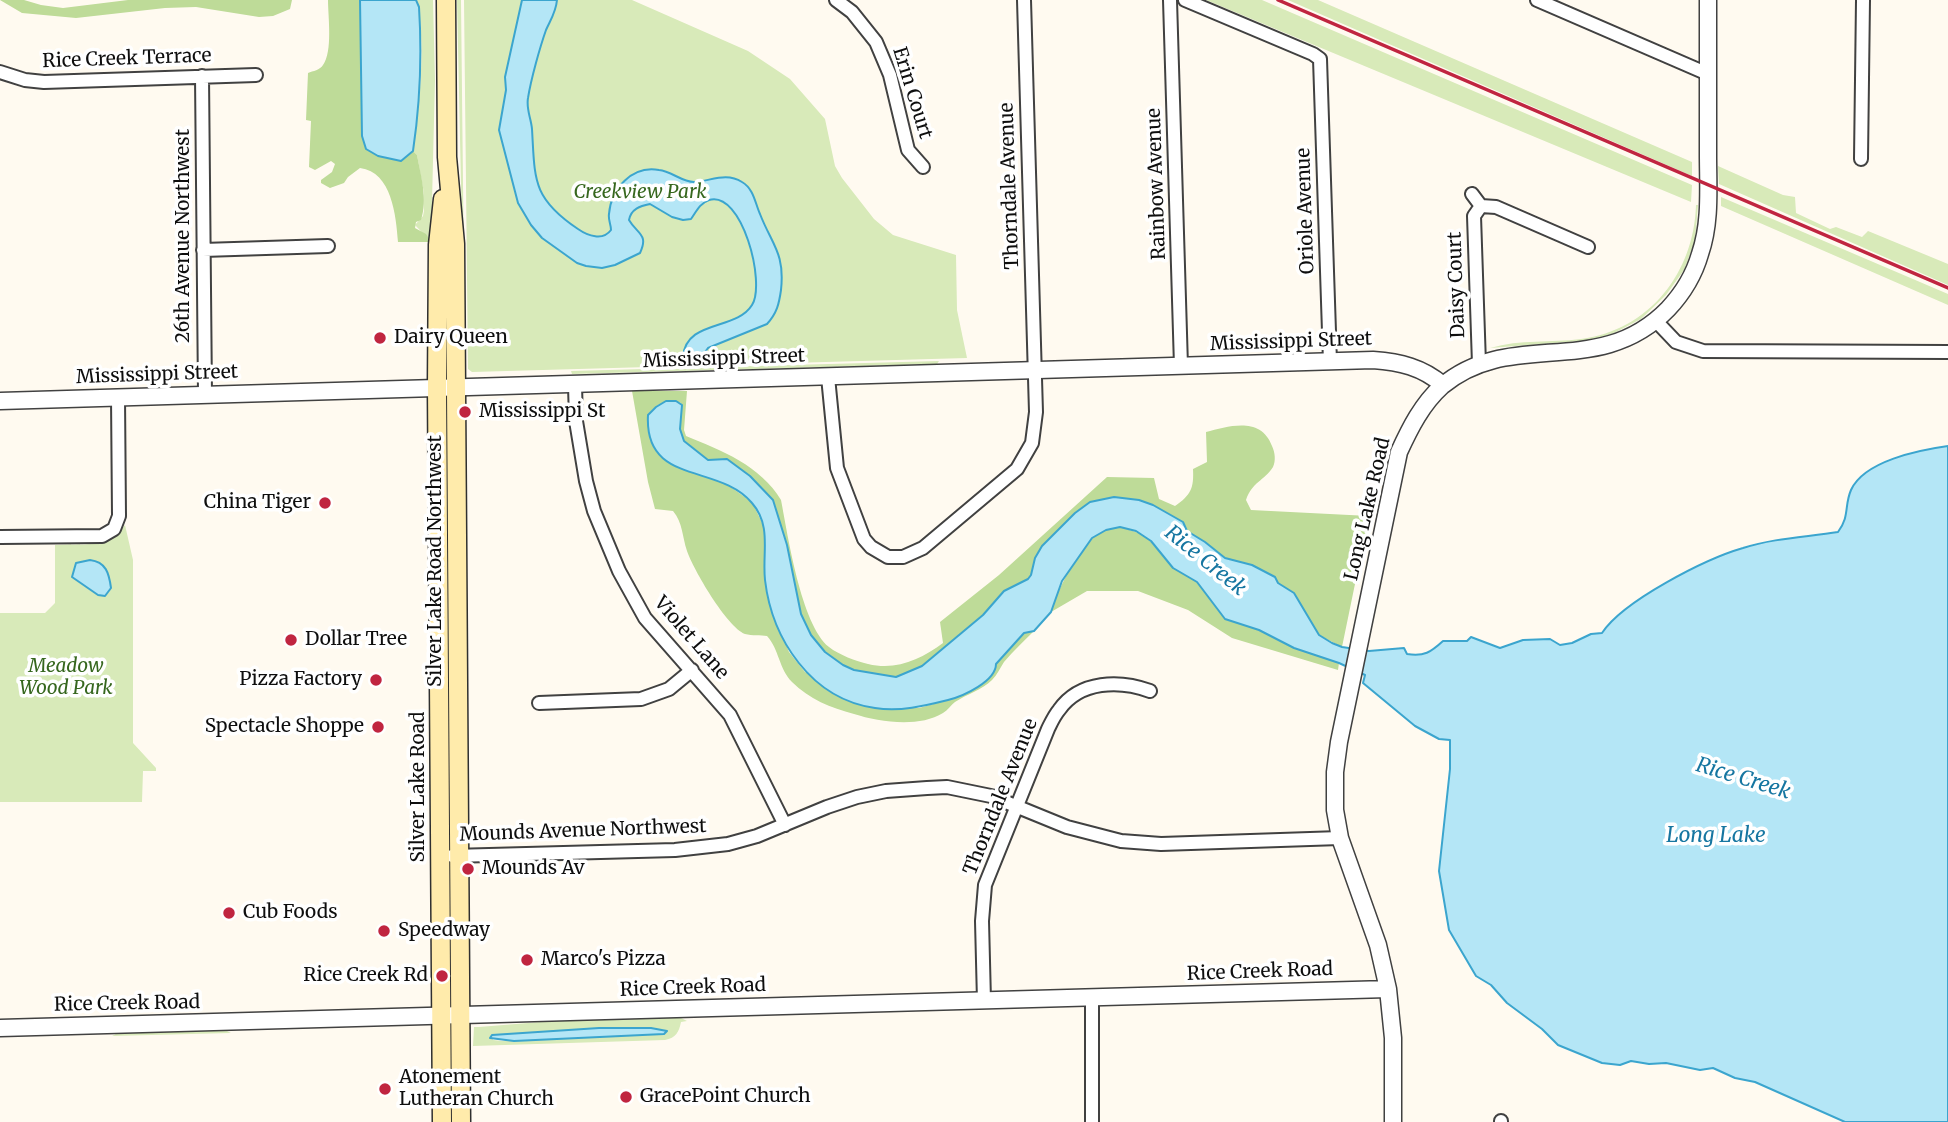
<!DOCTYPE html>
<style>
body{margin:0}
canvas{display:block;background:#fffaf0}
</style>
<canvas width="1948" height="1122"></canvas>
<script>
const c = document.querySelector('canvas').getContext('2d');
c.lineJoin = 'round';
function fillPath(path, color) { c.fillStyle = color; c.fill(path, 'evenodd'); }
function stroke(path, color, width, dash) { c.strokeStyle = color; c.lineWidth = width; c.lineCap = dash ? 'butt' : 'round'; c.setLineDash(dash || []); c.stroke(path); }
function label(font, color, halo, rows, align = 'center') {
  c.font = font + ' Merriweather,serif'; c.lineWidth = 7; c.setLineDash([]); c.textBaseline = 'middle'; c.strokeStyle = halo; c.fillStyle = color; for (const [text, x, y, turn = 0] of rows) {
    c.save(); c.translate(x, y); c.rotate((+turn || 0) * Math.PI / 180); c.textAlign = isNaN(turn) ? turn : align; if (halo) c.strokeText(text, 0, 0); c.fillText(text, 0, 0); c.restore();
  }
}
const green = new Path2D(`
 M416 0H433L435 80 431 242 415 225 423 216 424 211V193L417 155 413 151C419 110 427 39 416 0Z
 M457 0H461L465 368Z
 M464 0H632L748 51 790 79 825 119 835 166 842 178 874 219 893 235 956 255 957 310 967 358 472 372 468 369Z
 M1206 0H1262L1692 185 1691 202Z
 M1288 0H1318L1692 162V176Z
 M1718 166 1783 195 1795 197 1796 213 1830 229 1836 227 1862 237 1868 231 1948 264V285L1719 184Z
 M1721 197 1948 294V305L1721 206Z
 M1696 205H1698L1695 241 1684 270 1666 295 1641 319 1614 333 1593 340 1490 348C1521 339 1550 343 1581 339 1650 330 1694 272 1696 205Z
 M939 361 937 364 572 374 571 371Z
 M125 525 133 560V743L156 768V771H143L142 802H0V613H45L55 603V545C84 543 106 550 125 525Z
 M679 1017 687 1021 681 1022C679 1032 676 1038 665 1040L473 1046 474 1027H479L565 1020ZM599 1028 666 1030V1033L502 1041 493 1040 492 1035Z
 M225 1030 231 1033 112 1036 118 1033Z`);
const forest = new Path2D(`
 M0 0H24L41 5 63 8 128 0H292L290 9 273 16 259 17 196 7 165 8 76 18 22 13Z
 M328 0H360L362 136 401 161 413 151 417 155C421 177 428 199 421 220L416 222 415 228 426 234 431 242H398C396 216 392 172 360 168L348 177 344 183 330 188 321 183V180L332 172 335 164 331 161 315 170 309 167 311 121 306 120 308 73C313 71 320 70 323 65 333 51 328 17 328 0Z
 M632 391H687L684 430 686 436C721 450 761 466 781 500 788 536 801 624 829 647 839 655 856 661 868 664 897 671 921 659 943 643L940 622 999 575 1107 477 1154 478 1159 499 1175 506C1191 495 1194 488 1193 469L1207 462 1206 432C1229 426 1261 416 1272 446 1275 452 1276 461 1273 467 1264 481 1252 482 1246 500L1251 510 1369 516 1342 647 1319 635 1294 593 1278 583 1275 577 1252 565 1225 558 1205 542 1139 500 1114 497 1090 502 1075 513 1042 546 1035 558 1031 575 1028 579 1004 591 983 615 922 666 896 677 854 670 843 665 825 652 811 635 801 614 787 545 773 500 750 476 727 459 708 460 688 446 681 436V403C668 398 655 404 648 415L722 481 752 502 766 531 765 580 770 605 789 652 805 672 873 708H919L955 698 978 686 991 677 996 664 1024 632 1034 631C1024 641 1013 651 1004 662 1000 668 997 675 992 680 982 690 967 694 955 702 951 705 948 710 943 713 919 728 879 722 854 714 831 708 809 699 792 682 779 669 779 649 767 636 761 635 752 636 745 634 727 627 693 569 687 551 682 536 683 523 673 511L655 509 648 482Z
 M1113 527H1120L1145 535 1173 568 1197 582 1225 619 1259 630 1294 648 1339 663 1338 670 1232 638 1188 610 1138 591H1087L1051 612C1055 595 1079 548 1092 537 1098 532 1106 530 1113 527Z`);
const water = new Path2D(`
 M360 0H416L419 7C422 55 420 104 413 151L401 161 378 156 366 149 362 136Z
 M522 0H557C556 12 551 19 546 30 540 47 531 79 528 98 526 109 531 118 532 129 535 180 532 198 578 229 588 236 603 241 611 230 611 224 608 220 609 214 611 189 632 165 659 170 671 171 682 182 694 182 711 181 726 172 742 182 754 189 755 203 760 214 772 245 785 253 781 290 779 304 777 313 767 324L708 348 700 359H685L683 357C686 319 736 331 752 305 766 283 742 190 709 200 700 203 696 212 691 219L683 220 672 217 650 204C640 206 631 209 629 220 637 234 649 234 640 253L615 265 602 268 586 266 577 263 542 238 531 225 518 203 499 130 506 90 505 77Z
 M666 401H676L682 405 680 429 684 441 708 460 727 459 750 476 773 500 787 545 801 614 811 635 825 652 843 665 854 670 896 677 922 666 983 615 1004 591 1028 579 1031 575 1035 558 1042 546 1075 513 1090 502 1114 497 1139 500 1153 505 1183 522 1187 531 1205 542 1225 558 1252 565 1275 577 1278 583 1294 593 1319 635 1332 643 1342 647 1369 651 1404 648 1407 654C1424 657 1431 652 1443 641H1467L1471 637 1500 648 1523 640 1550 639 1560 645 1572 643 1591 634 1602 633C1623 601 1705 559 1743 548 1774 538 1807 537 1838 532 1850 516 1844 506 1851 490 1864 461 1919 450 1948 446V1122H1845L1755 1082 1735 1078 1713 1068 1700 1070 1666 1063 1649 1064 1631 1061 1620 1065 1602 1063 1558 1045 1542 1029 1507 1003 1491 985 1476 976 1449 930 1439 871 1450 769V740L1439 739 1415 726 1363 683 1365 675 1339 663 1294 648 1259 630 1225 619 1197 582 1173 568 1151 541 1136 531 1120 527 1106 530 1092 538 1062 581 1051 612 1034 631 1024 633 996 664C996 681 964 696 948 700 924 706 900 712 875 708 811 699 772 639 765 580 762 553 772 526 752 503 719 463 644 486 648 415L656 407Z
 M90 560C106 562 109 573 111 588L105 596 98 595 72 577 76 563Z
 M599 1028H651L667 1031 664 1034 514 1041 490 1038 492 1035Z`);
const minor = new Path2D(`
 M836 0 852 12 876 42 890 75 908 150 923 167
 M1170 0 1181 366
 M1185 0 1313 54 1320 59 1330 362
 M1537 0 1708 74
 M0 72 25 80 44 82 256 75
 M202 76 205 395
 M1861 159 1863 0
 M1472 194 1481 206
 M203 250 328 246
 M1656 321 1676 342 1703 351 1948 352
 M1479 364 1474 216 1481 206 1496 207 1588 247
 M828 377 837 468 864 539 871 547 888 557H903L923 548 1017 469 1032 443 1036 412 1024 0
 M575 385 576 421 586 481 594 511 619 571 645 618 730 715 785 825
 M0 537 102 536 114 529 119 516 118 397
 M539 703 641 699 669 689 692 670
 M452 856 675 850 728 844 757 836 827 807 857 797 886 791 927 788 947 787 991 796 1067 827 1121 841 1161 844 1340 838
 M1092 998V1122
 M984 1001 982 921 985 885 1048 729C1051 723 1054 716 1059 710 1080 680 1120 680 1150 691
 M1501 1121V1122`);
const tertiary = new Path2D(`
 M0 401 1373 360C1400 362 1422 367 1443 385
 M0 1028 1388 989
 M1393 1122V1038L1388 989 1378 945 1340 838 1335 810V772L1339 742 1399 452C1410 428 1422 404 1442 386 1512 327 1598 381 1668 309 1683 293 1694 275 1700 254 1711 222 1708 188 1708 154 1708 103 1708 51 1708 0`);
const secondary = new Path2D(`
 M446 0 447 157 455 244 461 1122
 M442 1122 437 387 438 245 443 199`);
const rail = new Path2D(`
 M1278 0 1948 288`);
const markers = [
 [380,338,7,"#c02540"],
 [465,412,7,"#c02540"],
 [325,503,7,"#c02540"],
 [291,640,7,"#c02540"],
 [376,680,7,"#c02540"],
 [378,727,7,"#c02540"],
 [468,869,7,"#c02540"],
 [229,913,7,"#c02540"],
 [384,931,7,"#c02540"],
 [527,960,7,"#c02540"],
 [442,976,7,"#c02540"],
 [385,1089,7,"#c02540"],
 [626,1097,7,"#c02540"]
];
const streetNames = [
 ["Rice Creek Terrace",127,59,-2],
 ["Erin Court",912,93,73],
 ["Rainbow Avenue",1157,184,-92],
 ["Thorndale Avenue",1010,186,-92],
 ["Oriole Avenue",1306,211,-92],
 ["26th Avenue Northwest",184,236,-90],
 ["Daisy Court",1457,285,-92],
 ["Mississippi Street",1291,342,-2],
 ["Mississippi Street",724,359,-2],
 ["Mississippi Street",157,375,-2],
 ["Long Lake Road",1368,509,-77],
 ["Silver Lake Road Northwest",436,561,-90],
 ["Violet Lane",691,638,49],
 ["Silver Lake Road",419,787,-90],
 ["Thorndale Avenue",1001,797,-68],
 ["Mounds Avenue Northwest",583,831,-2],
 ["Rice Creek Road",1260,972,-2],
 ["Rice Creek Road",693,988,-2],
 ["Rice Creek Road",127,1004,-1]
];
const parkNames = [
 ["Creekview Park",640,193],
 ["Meadow",66,667],
 ["Wood Park",66,689]
];
const poiNames = [
 ["Dairy Queen",394,338],
 ["Mississippi St",479,412],
 ["China Tiger",311,503,"right"],
 ["Dollar Tree",305,640],
 ["Pizza Factory",362,680,"right"],
 ["Spectacle Shoppe",364,727,"right"],
 ["Mounds Av",482,869],
 ["Cub Foods",243,913],
 ["Speedway",398,931],
 ["Marco's Pizza",541,960],
 ["Rice Creek Rd",428,976,"right"],
 ["Atonement",399,1078],
 ["Lutheran Church",399,1100],
 ["GracePoint Church",640,1097]
];
const waterNames = [
 ["Rice Creek",1205,561,39],
 ["Rice Creek",1743,779,17],
 ["Long Lake",1716,836]
];
fillPath(green, '#d8eab9');
fillPath(forest, '#bedb98');
fillPath(water, '#b4e6f6');
stroke(water, '#3ba5ce', 2);
stroke(minor, '#414141', 16);
stroke(tertiary, '#414141', 19);
stroke(secondary, '#303030', 21);
stroke(minor, '#fff', 12);
stroke(tertiary, '#fff', 16);
stroke(secondary, '#ffebab', 18);
stroke(rail, '#c02540', 3.5);
for (const [x, y, r, color] of markers) { const dot = new Path2D(); dot.arc(x, y, r, 0, 2 * Math.PI); c.fillStyle = color; c.fill(dot); stroke(dot, '#fff', 2.5); }
label('19px', '#0e0e0e', '#fff', streetNames);
label('italic 19px', '#36671e', '#fff', parkNames);
label('19px', '#0e0e0e', '#fff', poiNames, 'left');
label('italic 21px', '#1676a1', '#fff', waterNames);
</script>
